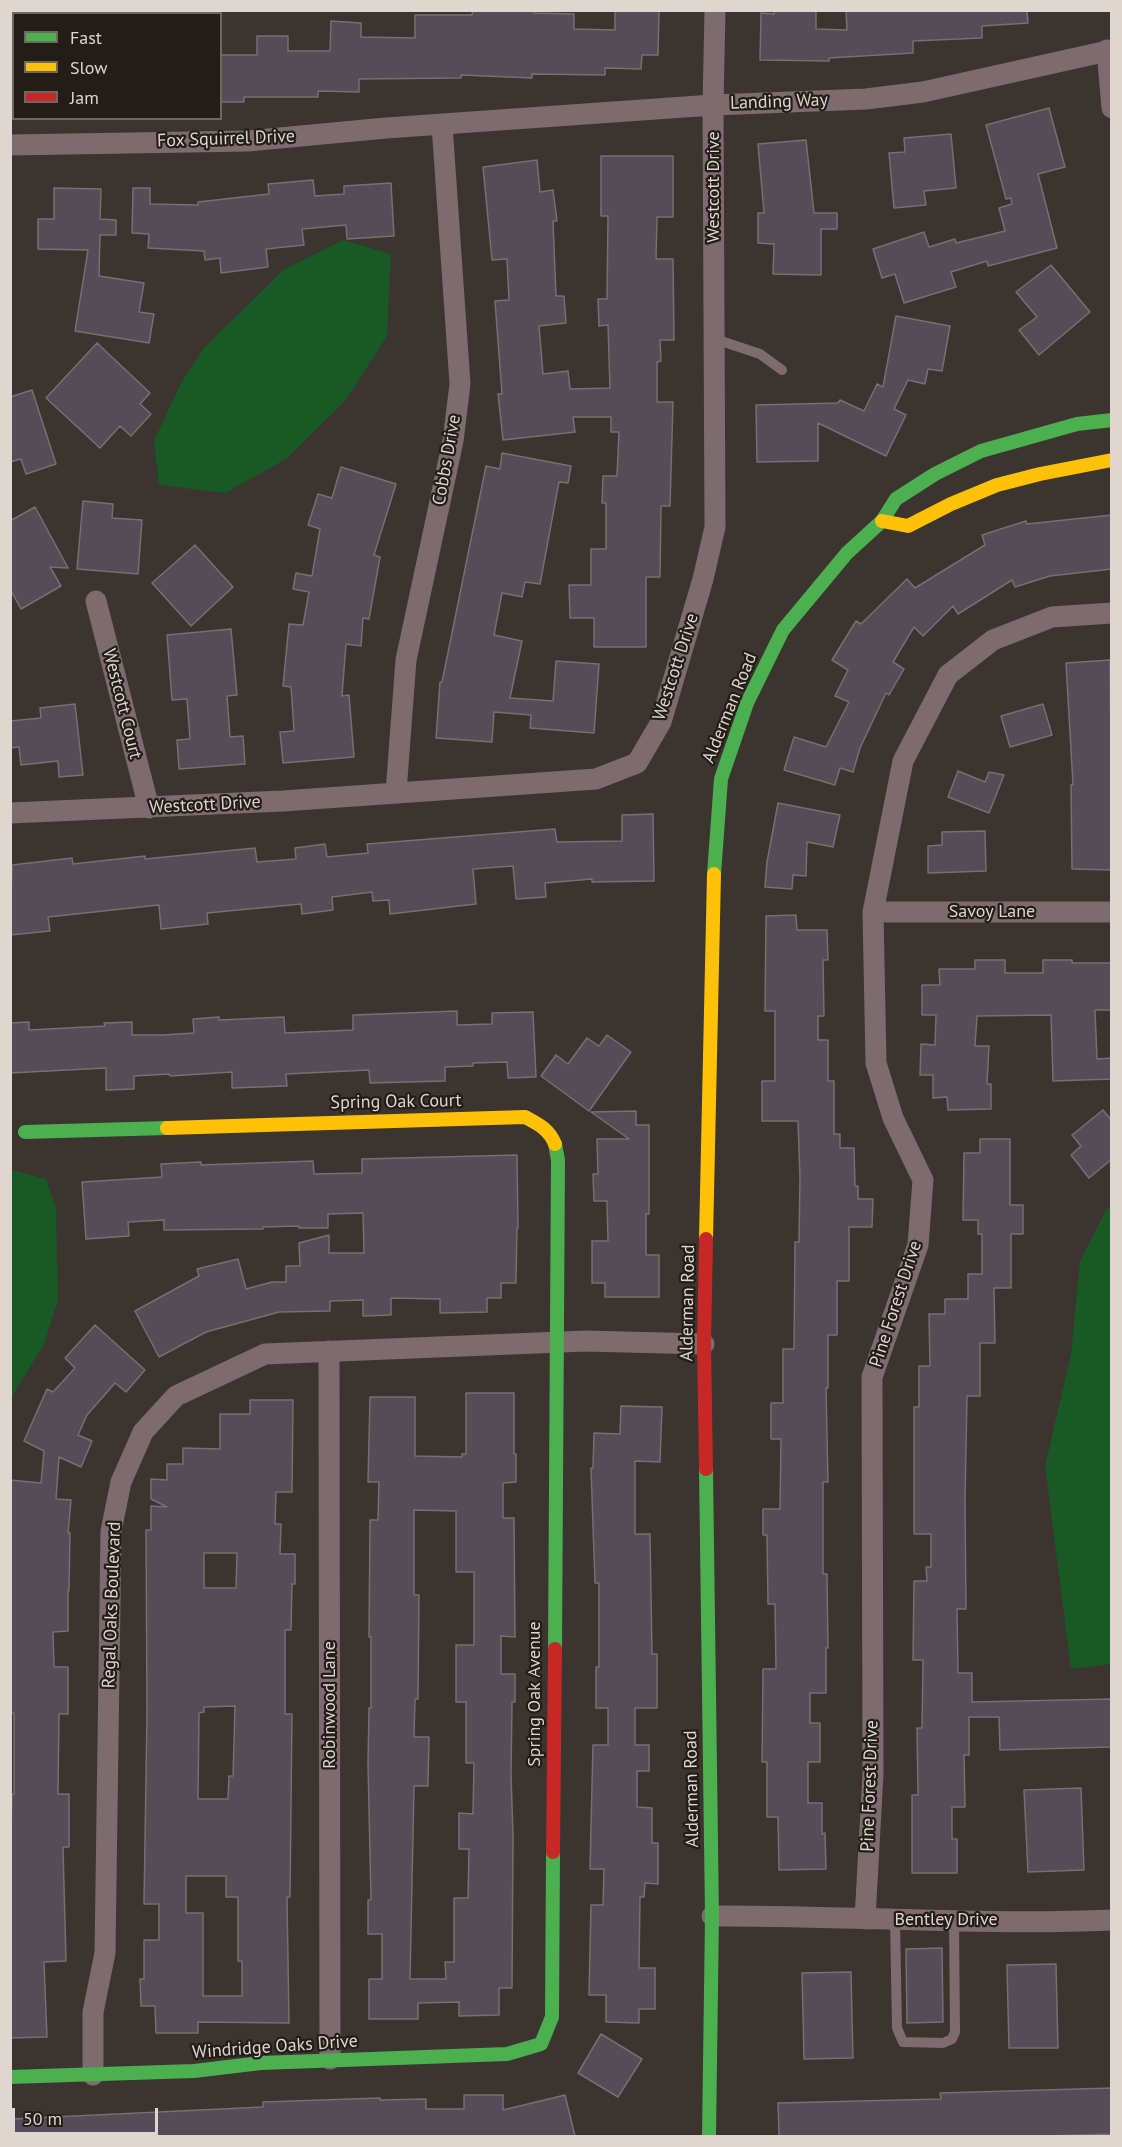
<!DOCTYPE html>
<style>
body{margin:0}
#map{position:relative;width:1122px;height:2147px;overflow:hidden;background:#3b342f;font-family:"PT Sans",sans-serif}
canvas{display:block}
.frame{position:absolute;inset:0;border:12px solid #dfd6d0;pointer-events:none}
.legend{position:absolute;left:12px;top:12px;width:210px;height:108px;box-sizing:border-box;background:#231d18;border:2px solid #6e6762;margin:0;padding:8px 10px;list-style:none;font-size:18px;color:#dfd6d0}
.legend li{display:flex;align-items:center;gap:12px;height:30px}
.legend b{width:30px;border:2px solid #6e6762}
.scale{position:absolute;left:12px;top:2108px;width:146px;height:27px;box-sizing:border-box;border:3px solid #dfd6d0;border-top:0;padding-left:8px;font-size:18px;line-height:21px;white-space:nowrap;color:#dfd6d0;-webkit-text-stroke:4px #231d18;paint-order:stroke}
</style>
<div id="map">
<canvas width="1122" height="2147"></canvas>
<div class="frame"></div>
<ul class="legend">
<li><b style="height:8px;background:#4caf50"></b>Fast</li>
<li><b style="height:8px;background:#ffc107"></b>Slow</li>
<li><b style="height:8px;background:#c62828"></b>Jam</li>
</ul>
<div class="scale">50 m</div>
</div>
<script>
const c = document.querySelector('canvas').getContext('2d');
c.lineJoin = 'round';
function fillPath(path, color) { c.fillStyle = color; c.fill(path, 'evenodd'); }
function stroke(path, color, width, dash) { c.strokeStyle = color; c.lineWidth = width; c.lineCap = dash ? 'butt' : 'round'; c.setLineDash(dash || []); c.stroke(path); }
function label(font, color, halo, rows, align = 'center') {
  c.font = font + ' "PT Sans",sans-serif'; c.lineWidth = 4.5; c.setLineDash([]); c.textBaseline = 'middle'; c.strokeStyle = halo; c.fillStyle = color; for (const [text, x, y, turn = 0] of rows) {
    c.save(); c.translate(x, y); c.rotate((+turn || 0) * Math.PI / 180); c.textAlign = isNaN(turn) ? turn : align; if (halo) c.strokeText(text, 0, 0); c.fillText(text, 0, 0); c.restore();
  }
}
const green = new Path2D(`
 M343 240 391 254 387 336 346 400 286 459 225 493 159 485 154 441 181 383 204 348 283 270Z
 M11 1170 46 1179 56 1208 58 1300 44 1344 11 1398Z
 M1111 1207V1664L1071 1669 1045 1466 1071 1354 1080 1261 1107 1208Z`);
const building = new Path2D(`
 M473 10H534V13L574 14V29L615 30V10L659 11 658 55H642L641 69 605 68V75L532 74V78L461 75V78L359 79V92L318 91V97H244V102H220V55H257V36H288V51H330L331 21 361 23V37L415 38V15H472Z
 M774 10H816V29L847 30 846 10H1027L1028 23 982 26V38L913 41V53L829 58V61L760 60 761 13 774 14Z
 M1049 108 1065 167 1038 174 1057 248 988 266 987 261 951 272 956 287 904 303 895 274 882 278 873 249 924 232 929 247 955 239 956 243 1005 231 999 208 1012 204 1011 198 1006 199 986 125Z
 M951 134 956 188 924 191 926 205 894 208 889 153 905 152 904 138Z
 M806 140 814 213H837V229H821V275L773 274 774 244 758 243V213H764L758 144Z
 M601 156H673V217H657L656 259H673L674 340H660L661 361 657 362V402H673L670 506H661L660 577H646V647H594V618H570L569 585H591V549H606V503H602L603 476H617L619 432H611V417H573L575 432 503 440 498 394H502L495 301 509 300 507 259 492 260 483 167 537 160 540 192 553 190 557 221H553L556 296H564L566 323 539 326 543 374 568 371 570 389 610 388 608 325 599 326 598 299H607L608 216H601Z
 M313 180 315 196 344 194V186L391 183 394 236 347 239 346 225 302 229 304 245 266 249 268 267 221 273 220 258 205 260 204 251 148 248 149 234 132 233 133 188H150V204L198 205V202L269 194 268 184Z
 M54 188 101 189 100 219 116 220V235H100L99 276 144 283 139 312 154 314 149 343 75 331 88 250 38 249V219H54Z
 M1051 265 1090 312 1039 355 1019 330 1037 317 1016 292Z
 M896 316 950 326 942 371 928 369 925 384 908 380 894 409 906 415 886 456 818 423V461L757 462 756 405 838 403 840 400 864 411 877 384 883 387Z
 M97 343 150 393 140 404 151 414 131 436 120 426 100 448 46 398Z
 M32 390 56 464 26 474 21 459 10 462V397Z
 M502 453 571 466 568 483 559 482 540 584 525 582 522 597 502 593 494 635 522 641 510 698 553 701 556 661 599 664 594 733 530 728 531 715 494 712 492 742 436 738 440 682H442L486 466 500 469Z
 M341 467 396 484 374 555 380 557 369 619 363 618 361 646 346 644 342 696 349 695 354 757 283 763 280 732 294 731 291 687 283 686 289 624 303 625 309 592 293 589 296 573 312 576 320 529 308 525 318 494 332 498Z
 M83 501 113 504 112 518 142 520 138 574 77 569Z
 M35 507 68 568 50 567 61 586 21 609 10 589V521Z
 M1112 515V569L1050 576 1015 587 1012 580 958 614 953 606 923 636 914 627 893 662 904 669 889 695 886 693 860 748 853 772 840 768 835 785 784 770 794 737 826 747 849 702 835 696 848 670 832 660 856 621 861 624 907 579 915 588 985 545 982 535 1026 521 1027 524Z
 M195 545 233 587 191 626 152 583Z
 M231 629 237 695 227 696 230 737 243 736 245 764 179 769 177 740 190 739 187 699 172 700 167 635Z
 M1110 660 1112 870 1072 869 1071 785H1073L1066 663Z
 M75 704 83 775 59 777 58 761 21 765 19 747 10 748V721L41 718 40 708Z
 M1043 704 1052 735 1010 747 1001 716Z
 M958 771 985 782 989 772 1004 775 989 813 948 797Z
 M778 803 840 815 833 847 807 842 806 876 793 875 792 889 765 887 767 862Z
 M653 814 654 881 592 882V879L545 883 546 897 516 899 513 866 473 869 476 904 390 914 389 900 373 901 372 892 332 897 333 910 302 914 301 904 207 913 208 924 161 929 159 905 48 917 50 931 10 935 12 865 72 858 73 864 145 856V859L255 848 257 862 296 859 295 848 325 844 327 857 368 853 367 844 555 829 557 842 622 841V815Z
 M985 831 986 871 928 873V846L942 845V832Z
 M796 915 797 930H827L828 960H823L824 1016H818V1040H828V1081H834V1134H840V1148H854L855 1186H858V1199H873L872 1227H849V1281H837V1335H828V1388H826L828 1482H823V1574H827L828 1648H826V1693H810V1723H820V1762H808V1803H822V1834L825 1833 826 1869 779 1870 778 1817H767V1762H762L763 1669H776L775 1604H768L767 1535H763V1509H780L781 1439H771V1403H783V1349H794L795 1242H799L800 1177 798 1121H762V1081H775V1011H765L766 916Z
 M975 960H1005V973H1043V960H1072V963H1112V1010H1095L1097 1059 1112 1058V1079L1053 1081 1051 1015 977 1016 975 1046H989L987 1084H991V1109L948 1110 947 1097 933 1098V1075H920L921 1044 935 1045 936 1015H922V985H940L939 969H975Z
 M457 1011V1025L492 1024V1013L533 1012 536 1077 508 1078 507 1062 473 1063V1066L445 1067V1081L370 1083 369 1070 286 1074 287 1086 232 1088V1072L170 1076 169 1074 134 1076V1089L106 1090V1068L10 1073V1023L29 1022V1030L105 1026 104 1023 132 1022V1035H163L194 1033 193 1019 219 1017V1020L284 1017 285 1033 353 1030V1015Z
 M607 1035 631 1052 589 1111 541 1076 556 1055 568 1064 587 1038 599 1046Z
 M1103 1110 1112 1121V1159L1089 1178 1071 1155 1081 1146 1072 1135Z
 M636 1111V1125H649V1214H646V1255H659V1297H605V1283H592V1241H608L607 1201H594L593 1174H598L597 1139H629L591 1112Z
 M980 1139H1010V1205H1023V1234H1011V1288H994L995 1343H980V1396H967L965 1500 966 1609H957L958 1673H972V1702L1112 1699V1747L1000 1750 999 1717H969V1755H964L965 1807H952V1839H957V1873H912V1795H918L917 1728H922L923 1660H913L914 1581H927L926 1567H931V1534H914V1407H919V1366H930L929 1314H945V1299H968V1274H982V1234H978V1220H963L964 1153H980Z
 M517 1155 518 1228H517L516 1283H501V1298H487V1312L440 1313V1299L391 1298V1315L363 1316V1300L330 1301V1311L279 1312 206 1332 159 1357 135 1311 199 1276 197 1269 238 1259 246 1289 272 1282H286V1266H300L299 1243 329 1235V1253H364L363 1213 328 1214V1228H299V1226L263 1227V1229L164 1230V1220L128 1222 129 1236 86 1239 82 1182 162 1177 161 1164 201 1162V1165L313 1161 314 1174 362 1173V1159Z
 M95 1325 145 1370 126 1392 115 1383 87 1415 78 1435 92 1441 81 1467 59 1457 56 1499 71 1500 68 1533H70L69 1591H68V1631L53 1632 54 1667H68V1714H59L58 1794H69V1847H63L66 1961 44 1962 47 2037 10 2038V1872L12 1794H14V1713H10V1480L41 1483 44 1451 24 1441 47 1389 53 1392 75 1368 65 1358Z
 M466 1393H514V1454H516V1482L503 1483V1518H514L515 1637 501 1636V1674H515V1702H512L511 1774 513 1836 512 1988H499V2015L459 2016V2002L418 2003V2019H369V1979H382V1934H368V1900H371L368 1763 369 1708H371V1637H369L370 1520H378L379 1482H368L370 1397H415V1456L462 1457V1454H466ZM414 1510 456 1511V1572H474V1645H456V1702H466V1763H474L473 1814 459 1813V1849H469L468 1898H454V1962H445L446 1979H410L414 1786H428L429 1737H414L415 1699H418L419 1595H414Z
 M250 1400H293L292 1492H276L275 1524H281L280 1554H295V1584H292L291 1630H285V1714H292L290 1897H287L289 2023 198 2022V2033H156L155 2006H141L140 1979H144V1940H159V1904H144L147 1713 146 1530H151V1506L167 1507 151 1499V1479L167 1480V1464H183V1448L220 1449V1414H250ZM204 1553H237L236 1588H204ZM235 1706 233 1776H229L228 1799H198L199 1713 204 1712V1707ZM186 1876H226V1897H238V1961H242V1996H203V1913H186Z
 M621 1406 662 1407 660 1462 635 1461V1534H650L652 1654H657V1708H635V1745H649V1771H637V1807L652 1808V1843H658V1884L645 1883 644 1897H640L639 1968H655V2009H639V2023L606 2022V1995H589L591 1905H603L604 1869H590L593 1745H608V1708H596V1667H599V1583H595L591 1468H593L594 1433 620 1434Z
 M1081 1788 1084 1870 1028 1872 1024 1790Z
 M942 1948 943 2022 907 2023 906 1949Z
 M1056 1964 1058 2048H1009L1007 1965Z
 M851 1972 853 2058 804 2059 802 1973Z
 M601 2034 642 2059 618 2097 578 2073Z
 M1112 2088V2134L1046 2136H779L778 2103 941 2099 940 2093Z
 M464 2095H503V2110L565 2095 575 2136H13L12 2119 263 2107V2102L380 2098V2100L426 2099V2109H464Z`);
const lane = new Path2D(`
 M715 339 760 354 782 370
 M895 1920 897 2028 903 2042 943 2043 952 2039 955 2032 954 1920`);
const street = new Path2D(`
 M1107 50 1112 108
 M10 145 248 141 386 128 713 105 866 99 923 92 1112 50
 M96 601 149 808
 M396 792 406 660 453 441 460 384 442 125
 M10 813 283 801 596 779 637 763 661 722 703 579 715 527 713 105 715 10
 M873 912H1112
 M329 1351 330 2059
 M712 1916C845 1915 979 1926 1112 1920
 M865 1919 873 1774 872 1377 918 1245 923 1180 893 1118 876 1063 873 912 903 761 948 675 993 640 1052 617 1112 613
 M93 2075V2012L105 1953 111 1531 121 1482 143 1432 176 1396 265 1354 586 1341 704 1344`);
const fast = new Path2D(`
 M714 874 721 779 747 703 783 630 847 553 882 521 896 499 935 474 981 451 1077 424 1112 420
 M25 1132 167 1128
 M706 1469 712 1916 709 2136
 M555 1649 558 1160 555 1144
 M10 2077 194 2071 261 2063 507 2054 541 2044 552 2017 553 1852`);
const slow = new Path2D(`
 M882 521 908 526 951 504 997 485 1040 474 1112 460
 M167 1128 525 1117C538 1124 549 1129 555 1144
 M706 1239 714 874`);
const jam = new Path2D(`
 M706 1469 704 1344 706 1239
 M553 1852 555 1649`);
const streetNames = [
 ["Landing Way",779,102,-2],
 ["Fox Squirrel Drive",226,139,-2],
 ["Westcott Drive",714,187,-90],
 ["Cobbs Drive",447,460,-80],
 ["Westcott Drive",676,667,-72],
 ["Westcott Court",122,704,76],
 ["Alderman Road",730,708,-68],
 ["Westcott Drive",205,805,-3],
 ["Savoy Lane",992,912],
 ["Spring Oak Court",396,1102,-1],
 ["Alderman Road",688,1303,-89],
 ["Pine Forest Drive",896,1304,-72],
 ["Regal Oaks Boulevard",112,1605,-88],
 ["Spring Oak Avenue",535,1694,-90],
 ["Robinwood Lane",330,1705,-90],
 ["Pine Forest Drive",870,1786,-88],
 ["Alderman Road",692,1789,-91],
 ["Bentley Drive",946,1920],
 ["Windridge Oaks Drive",275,2047,-4]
];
fillPath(green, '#195925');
fillPath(building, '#564c58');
stroke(building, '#757071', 1.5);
stroke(lane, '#7d6b6f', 10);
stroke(street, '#7d6b6f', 21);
stroke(fast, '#4caf50', 14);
stroke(slow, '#ffc107', 14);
stroke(jam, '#c62828', 14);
label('18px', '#dfd6d0', '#231d18', streetNames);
</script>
